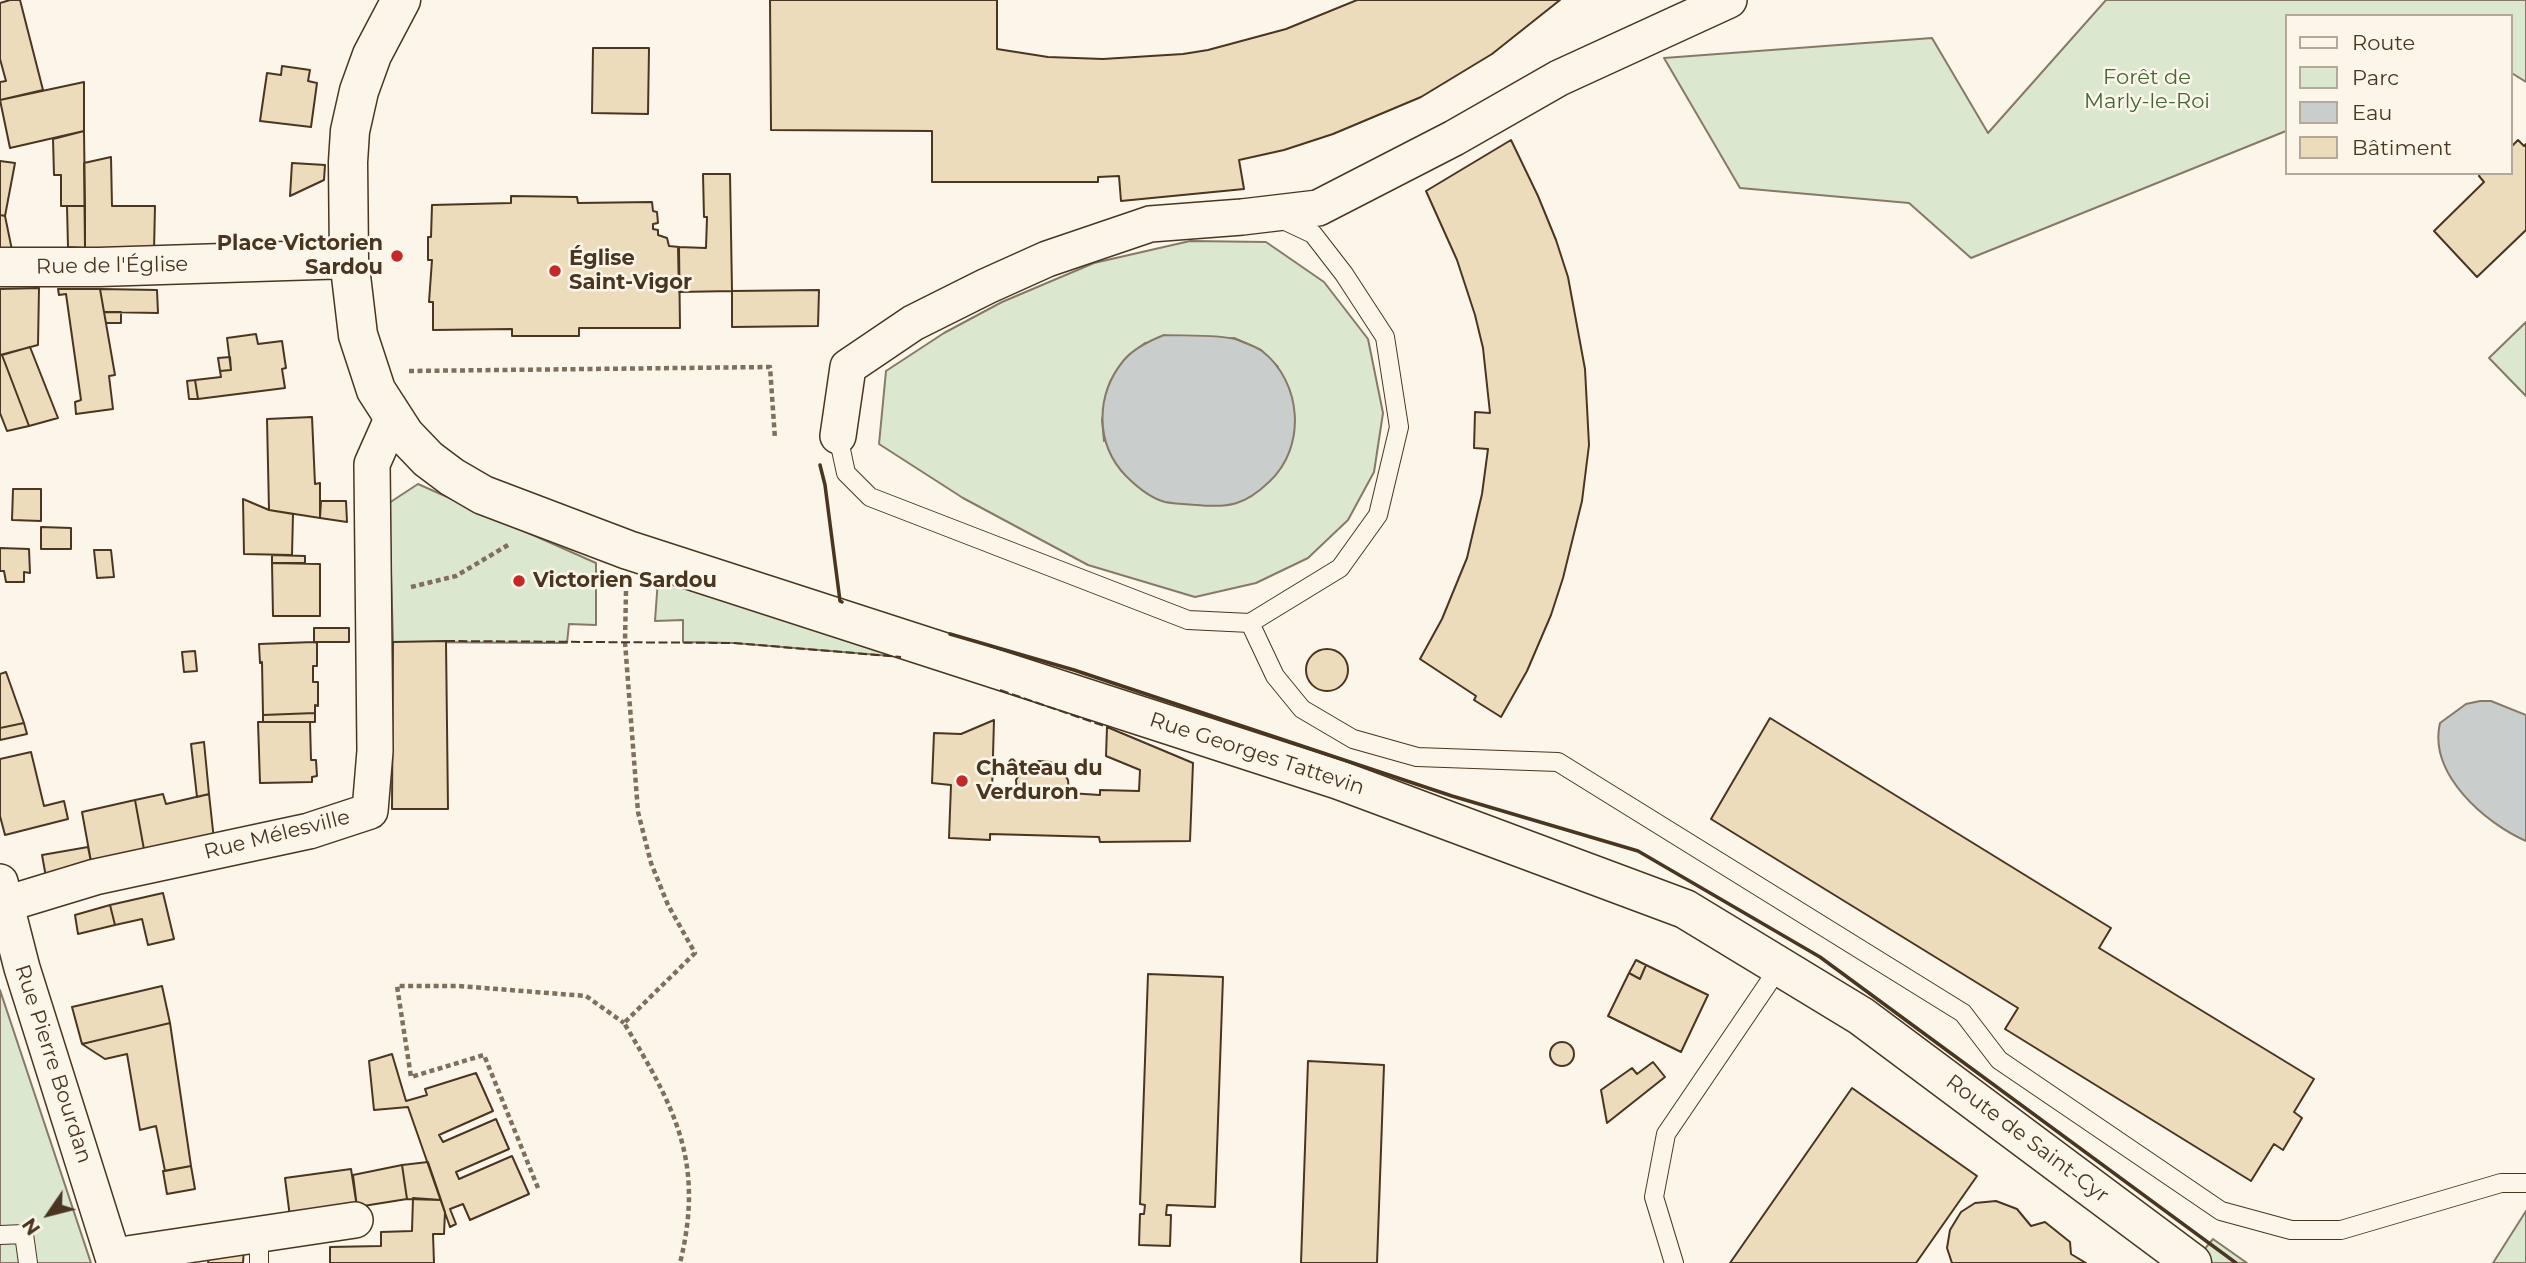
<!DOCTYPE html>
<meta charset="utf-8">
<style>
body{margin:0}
#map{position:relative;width:2526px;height:1263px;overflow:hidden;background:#fbf6e9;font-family:Montserrat,sans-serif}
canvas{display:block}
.legend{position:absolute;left:2285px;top:14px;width:228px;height:161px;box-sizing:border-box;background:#fbf6e9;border:2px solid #b4a999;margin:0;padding:9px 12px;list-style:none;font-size:21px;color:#4a3520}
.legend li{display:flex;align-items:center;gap:14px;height:35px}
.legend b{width:35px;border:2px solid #b4a999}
.north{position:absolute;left:14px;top:1179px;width:70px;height:70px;-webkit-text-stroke:5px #fbf6e9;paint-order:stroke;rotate:235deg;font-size:19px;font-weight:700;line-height:28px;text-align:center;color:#4a3520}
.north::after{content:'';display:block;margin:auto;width:24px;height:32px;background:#4a3520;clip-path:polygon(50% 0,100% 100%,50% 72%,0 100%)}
</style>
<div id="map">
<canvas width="2526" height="1263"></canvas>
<ul class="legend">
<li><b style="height:9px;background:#fbf6e9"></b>Route</li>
<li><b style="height:19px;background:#dce7d0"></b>Parc</li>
<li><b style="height:19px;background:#c9cecd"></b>Eau</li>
<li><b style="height:19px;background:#ecdcbc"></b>Bâtiment</li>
</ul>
<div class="north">N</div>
</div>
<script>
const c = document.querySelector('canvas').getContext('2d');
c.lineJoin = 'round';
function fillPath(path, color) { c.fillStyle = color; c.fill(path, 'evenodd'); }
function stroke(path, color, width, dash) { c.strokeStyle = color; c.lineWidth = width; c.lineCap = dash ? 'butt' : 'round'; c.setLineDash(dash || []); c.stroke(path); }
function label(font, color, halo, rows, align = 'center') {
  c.font = font + ' Montserrat,sans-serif'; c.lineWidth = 5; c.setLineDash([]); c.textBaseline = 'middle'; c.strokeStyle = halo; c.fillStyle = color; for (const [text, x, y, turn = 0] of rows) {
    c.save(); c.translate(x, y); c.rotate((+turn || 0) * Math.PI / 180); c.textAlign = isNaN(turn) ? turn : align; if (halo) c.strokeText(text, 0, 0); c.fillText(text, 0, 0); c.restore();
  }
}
const green = new Path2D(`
 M2106 0H2526V82L2510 72V16H2286V131L1971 258 1909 203 1740 188 1664 58 1932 38 1988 133Z
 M1190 241 1266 242 1324 282 1368 339 1383 413 1374 472 1348 520 1308 558 1256 583 1195 597 1088 565 963 498 879 444 886 371 944 333 1002 302 1094 263ZM1234 338 1261 350 1278 367 1104 441 1102 420 1110 382 1125 359 1145 343Z
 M2526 322V396L2489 358Z
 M418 484 596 563V625L569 624 567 643 393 642 389 503Z
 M658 579 904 657 734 643 683 642V620L655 621Z
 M0 990 91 1263H0Z
 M2526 1211V1263H2493Z
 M2213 1239 2247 1263H2193Z`);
const water = new Path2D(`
 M1164 335C1182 336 1222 334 1238 340 1245 343 1255 346 1262 351 1302 382 1307 447 1269 482 1245 505 1229 508 1197 505 1187 504 1175 504 1165 502 1150 498 1137 487 1126 476 1095 444 1095 395 1124 360 1134 348 1149 341 1164 335Z
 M2480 701H2491L2526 715V841C2485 823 2428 774 2440 723L2466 704Z`);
const building = new Path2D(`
 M10 0H20L43 90 0 100V82L6 81 0 59V3Z
 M770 0H997V49L1048 57 1103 59 1183 54 1208 50 1286 29 1357 0H1560L1492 54 1421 97 1333 134 1284 150 1239 160 1244 189 1121 201 1119 176 1098 177V182H932V131L771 130Z
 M593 48H649L648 114 592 113Z
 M282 66 310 70 308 81 317 83 311 127 260 121 267 73 281 75Z
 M84 82V131L10 148 0 100Z
 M84 131 85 206H61V175H54L53 139Z
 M1511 140 1538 196 1556 240 1568 277 1585 369 1589 445 1582 501 1563 578 1551 615 1527 671 1501 717 1474 700 1476 696 1420 659 1442 619 1467 558 1482 494 1488 449 1474 448 1475 412 1490 413 1483 348 1475 315 1457 260 1426 191Z
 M2518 140 2524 146 2526 144V230L2477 277 2434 231 2484 182 2479 176 2480 173H2510V148Z
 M111 157 112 206H155L154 250 85 248 84 163Z
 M0 161 15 163 5 216 0 215Z
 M292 163 325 165 324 180 290 196Z
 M703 174H730L732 291 679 292 678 247 706 248 707 217H704Z
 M511 196 577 197 578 203 652 202 653 211 657 212 658 223 653 224V229L658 230V235L667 238 669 246 679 247 680 328H579V336H512V329L433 330V302H429L432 260H428V237H431L432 205 511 203Z
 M67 206H85V248L68 247Z
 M0 215 5 216 12 250 0 251Z
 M39 288 38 345 0 355V289Z
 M58 289H100L115 375 109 376 113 409 76 414 75 402 81 400 66 294 59 295Z
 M100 289 157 290 158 313 104 312Z
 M819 290 818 326 732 327V291Z
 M104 312H121V323H106Z
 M256 334 258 344 282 341 286 368 282 369 285 388 198 399 195 380 221 377 220 371 231 370 227 338Z
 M30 347 58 418 29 426 2 355Z
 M0 355H2L29 426 7 431 0 413Z
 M230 357 231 370 220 371 218 358Z
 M195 380 198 399H189L187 381Z
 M312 417 315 484 320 483V518L269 510 267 419Z
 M13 489H41V521L12 520Z
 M243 499 269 510 293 514 292 555 244 554Z
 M321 501H346L347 522 320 518Z
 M41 527 71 528V549H41Z
 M0 548 29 549 30 573 24 572V582H6L4 571H0Z
 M94 550H111L114 577 97 578Z
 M272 555 305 556V563H272Z
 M272 563 320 564V616H273Z
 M314 628H349V642H314Z
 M446 641 448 809H392L393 642Z
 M314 642 317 643V666H313V682H318V706L315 705V713L263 715 262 662 260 663 259 644Z
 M1306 670a21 21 0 1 1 42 0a21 21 0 1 1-42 0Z
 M195 651 197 671 184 672 182 652Z
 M6 672 24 723 0 728V674Z
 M315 713V722H263V715Z
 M1770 718 2111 928 2099 948 2314 1079 2294 1112 2302 1118 2283 1150 2274 1144 2251 1181 2005 1029 2018 1008 1711 819Z
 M994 720 992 791H1017L1016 780 1021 772 1025 767 1039 761 1050 762 1059 766 1068 780 1069 793 1100 795V790L1139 791 1140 770 1106 756 1107 727 1193 763 1190 841 1100 842 1099 837 990 834V840L949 838 951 785 932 783 934 733 961 734Z
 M258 722H310L311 760H316L317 776 312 777V782L260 783Z
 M24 723 27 734 0 740V728Z
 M204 742 209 794 197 797 191 744Z
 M31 752 44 806 64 801 68 819 5 835 0 816V759Z
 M163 794 166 804 209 794 214 840 145 855 135 800Z
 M135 800 145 855 92 867 82 812Z
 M88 847 92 867 46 877 42 855Z
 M163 893 174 939 148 945 142 919 115 925 110 905Z
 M110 905 115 925 78 934 75 915Z
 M1636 960 1646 965 1640 979 1629 973Z
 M1646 965 1708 995 1681 1052 1608 1016 1629 973 1640 979Z
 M1148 974 1223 977 1215 1207 1167 1205 1166 1215H1171L1170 1246 1139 1245 1140 1214H1144L1145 1205 1140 1204Z
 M162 986 170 1023 82 1044 72 1007Z
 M170 1023 191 1166 165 1171 156 1126 140 1130 127 1054 105 1059 82 1044Z
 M1550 1054a12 12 0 1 1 24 0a12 12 0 1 1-24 0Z
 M392 1054 406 1101 427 1095 425 1089 476 1073 493 1111 439 1135 443 1142 496 1119 509 1149 456 1172 459 1179 512 1156 529 1194 470 1220 463 1204 450 1209 456 1224 450 1227 408 1107 374 1110 369 1061Z
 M1308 1061 1384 1065 1377 1263H1301Z
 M1653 1062 1665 1077 1607 1123 1601 1090 1632 1068 1637 1074Z
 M1852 1088 1977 1176 1916 1263H1730Z
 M428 1162 441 1200 407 1199 402 1165Z
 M402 1165 407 1199 357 1207 353 1175Z
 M191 1166 195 1189 167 1194 163 1171Z
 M351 1169 357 1207 290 1217 285 1178Z
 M413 1198 441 1200 445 1212 444 1234H433L434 1263H330V1247L381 1246V1232L412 1231Z
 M1996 1201 2017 1209 2031 1226 2045 1222 2070 1242 2071 1254 2086 1263H1952L1947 1248 1950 1230 1961 1212 1975 1203Z
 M244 1248 243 1263H208L209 1253Z`);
const path = new Path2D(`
 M409 371 770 367 775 439
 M411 587 456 576 508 545
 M626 591 625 642 638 812 651 863 668 905 695 953 624 1023C675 1108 705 1162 680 1263
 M538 1188 484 1055 411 1077 397 986H459L586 996 624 1023`);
const lane = new Path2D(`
 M838 436 846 473 870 497 1188 620 1250 623 1340 568 1378 515 1399 427 1385 337 1344 274 1313 234 1279 218
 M1250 623 1275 676 1302 709 1353 739 1417 757 1558 762 1963 1013 1999 1060 2221 1211 2291 1230H2341L2501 1183H2526
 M0 1235 24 1234 28 1263
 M259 1235V1263
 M1674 1263 1654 1197 1666 1134 1780 966`);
const street = new Path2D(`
 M838 436 848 367 913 323 987 286 1047 259 1150 224 1242 217 1318 208 1454 138 1559 78 1729 0
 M0 882 22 968 115 1263
 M6 904 95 877 309 831 370 811 375 751 372 464 392 419
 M114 1256 355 1220`);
const secondary = new Path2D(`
 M401 0 372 55 359 91 350 131 348 162 349 259 358 335 376 390 405 435 428 459 452 477 483 495 628 550 1339 780 1685 909 1861 1016 2192 1263
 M0 267H99L349 259`);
const fence = new Path2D(`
 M446 641 734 643 901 657
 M1000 690 1107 727`);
const wall = new Path2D(`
 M820 465 825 485 840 601 842 602
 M950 634 1074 670 1452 796 1638 851 1820 957 2236 1263`);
const markers = [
 [397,256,7,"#c62828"],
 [555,271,7,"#c62828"],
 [519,581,7,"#c62828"],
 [962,781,7,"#c62828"]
];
const parkNames = [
 ["Forêt de",2147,78],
 ["Marly-le-Roi",2147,102]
];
const poiNames = [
 ["Place Victorien",383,244,"right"],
 ["Sardou",383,268,"right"],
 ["Église",569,259],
 ["Saint-Vigor",569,283],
 ["Victorien Sardou",533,581],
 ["Château du",976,769],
 ["Verduron",976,793]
];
const streetNames = [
 ["Rue de l'Église",112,266,-1],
 ["Rue Georges Tattevin",1257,754,18],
 ["Rue Mélesville",277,835,-14],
 ["Rue Pierre Bourdan",53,1064,72],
 ["Route de Saint-Cyr",2027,1139,37]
];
fillPath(green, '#dce7d0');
stroke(green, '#887966', 2);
fillPath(water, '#c9cecd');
stroke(water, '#887966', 2);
fillPath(building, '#ecdcbc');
stroke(building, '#4a3520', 2);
stroke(lane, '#4a3520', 20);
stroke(street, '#4a3520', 38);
stroke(secondary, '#4a3520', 41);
stroke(path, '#7f6f5c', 4.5, [5, 3.5]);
stroke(lane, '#fbf6e9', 18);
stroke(street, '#fbf6e9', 35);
stroke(secondary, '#fbf6e9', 38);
stroke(fence, '#4a3520', 2, [9, 3.5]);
stroke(wall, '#4a3520', 3.5);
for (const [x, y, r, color] of markers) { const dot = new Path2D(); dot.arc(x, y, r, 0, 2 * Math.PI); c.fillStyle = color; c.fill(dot); stroke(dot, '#fbf6e9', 2.5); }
label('21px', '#436837', '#fbf6e9', parkNames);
label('bold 21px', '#4a3520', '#fbf6e9', poiNames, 'left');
label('21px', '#4a3520', '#fbf6e9', streetNames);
</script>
